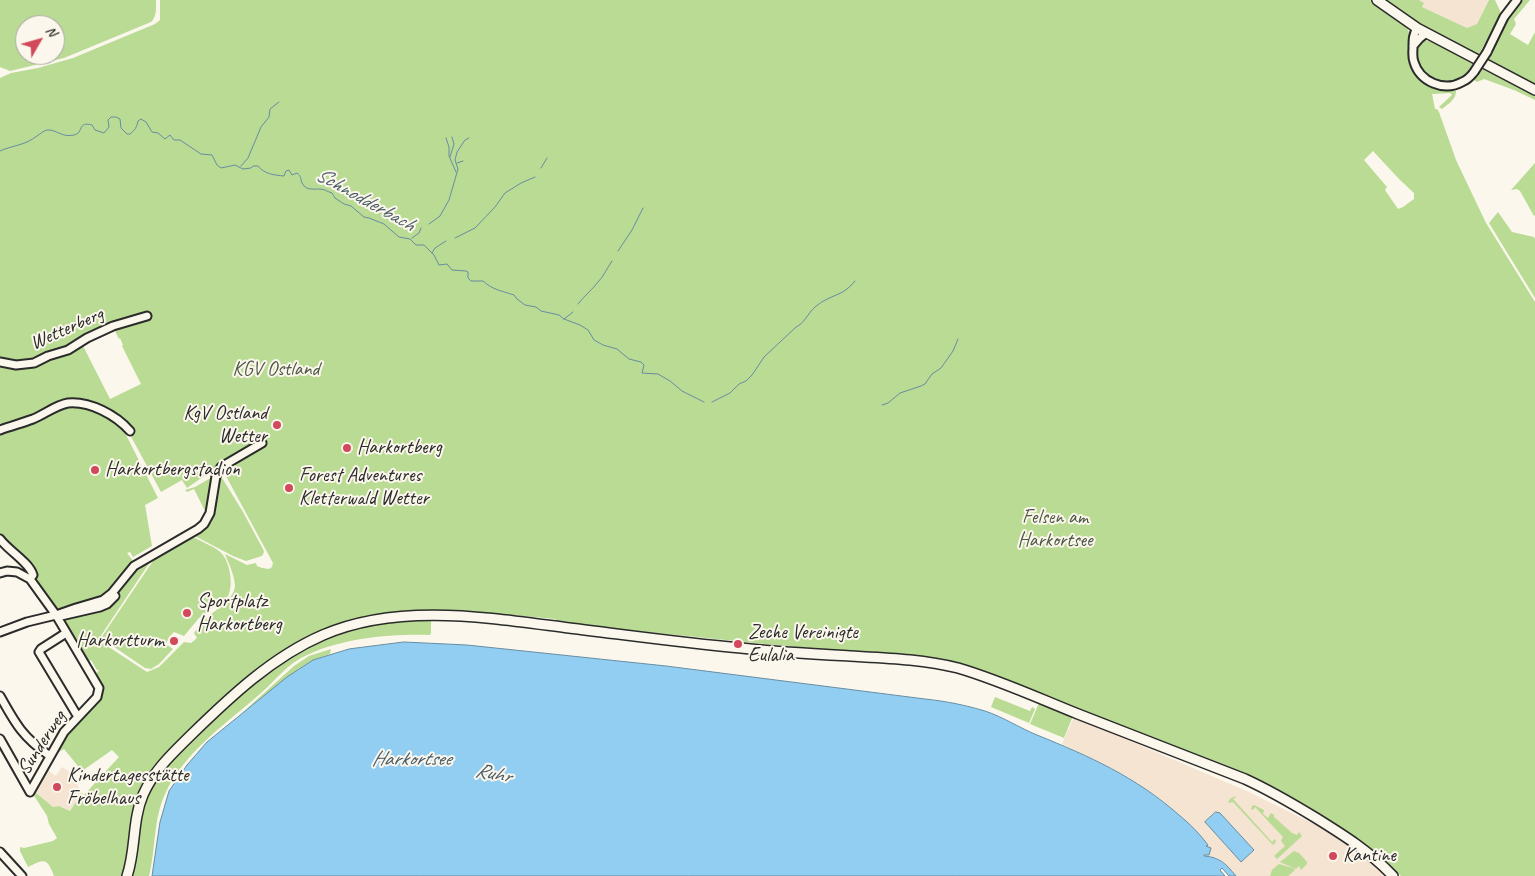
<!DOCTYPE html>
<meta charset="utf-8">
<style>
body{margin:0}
#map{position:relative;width:1535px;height:876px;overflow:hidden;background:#fbf7ec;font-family:Caveat,sans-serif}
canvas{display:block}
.north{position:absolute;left:15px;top:15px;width:50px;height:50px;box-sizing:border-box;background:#fbf7ec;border:1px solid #a8a59f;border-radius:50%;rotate:52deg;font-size:14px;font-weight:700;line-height:20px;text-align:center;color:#2b2b2b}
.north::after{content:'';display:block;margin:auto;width:18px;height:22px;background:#d1495b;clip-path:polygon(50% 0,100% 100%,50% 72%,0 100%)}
</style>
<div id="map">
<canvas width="1535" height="876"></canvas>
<div class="north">N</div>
</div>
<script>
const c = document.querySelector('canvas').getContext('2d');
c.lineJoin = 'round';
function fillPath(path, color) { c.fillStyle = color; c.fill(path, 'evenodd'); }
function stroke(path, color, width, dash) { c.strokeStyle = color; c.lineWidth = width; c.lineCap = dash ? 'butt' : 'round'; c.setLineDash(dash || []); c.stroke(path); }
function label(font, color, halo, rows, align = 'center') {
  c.font = font + ' Caveat,sans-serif'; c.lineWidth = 4; c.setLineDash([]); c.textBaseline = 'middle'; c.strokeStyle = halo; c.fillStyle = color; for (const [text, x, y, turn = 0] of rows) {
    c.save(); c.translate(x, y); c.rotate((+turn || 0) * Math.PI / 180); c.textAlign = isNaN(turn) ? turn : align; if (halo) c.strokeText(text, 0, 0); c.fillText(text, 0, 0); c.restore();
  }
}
const built = new Path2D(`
 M1419 0H1489L1477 24 1467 28 1422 7 1424 3Z
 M1074 717 1249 792 1318 826 1359 852 1385 876H1236L1222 861 1216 857 1203 856 1206 845 1204 839 1164 802 1128 777 1087 756 1062 744Z
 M62 767 68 771 84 795 76 802 70 811 59 806 53 807 34 791 46 769 56 776Z`);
const green = new Path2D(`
 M0 0H156C156 8 157 16 151 22L64 58 10 71 0 67ZM25 25H55V55H25Z
 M160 0H1370C1380 7 1401 18 1407 28 1411 34 1409 44 1409 51 1410 66 1419 82 1434 87 1440 89 1447 89 1453 89L1456 91C1456 100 1448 104 1442 109L1439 107 1452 95 1450 93 1432 94 1435 109H1437L1439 112 1456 160 1486 223 1535 302V876H1401C1365 841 1322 815 1278 791L1075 707 983 672 936 658 784 646 559 623 555 619 501 614 500 616 407 612 302 643 167 757 131 825 124 876H54C47 857 44 859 28 867L20 851V847L24 848 53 841 57 838 49 824 47 816 33 794 34 791 53 807 59 806 70 811 76 802 84 795 119 757 112 750 82 771 64 749 59 752 56 750 65 735 98 699C105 687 102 686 95 675L99 670H97L91 660 88 662 36 579 35 574 0 536V78L11 73 38 68 73 58 155 24 160 20ZM1373 151 1399 179 1414 193V199L1403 207 1398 209 1385 190 1387 187 1364 160ZM113 327 119 339 120 338 123 345 122 346 141 384 110 399 81 342ZM121 418 161 492 182 480 187 488 220 465 273 563 272 567 269 569 262 568 257 566 256 563 247 565 225 554C229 564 234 574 235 585 235 599 216 609 207 618 202 623 198 628 194 633L197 638 191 643 184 642 159 667 147 672 98 640 150 562V560L143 565 140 570 127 553 130 552 133 557 152 546 145 505 158 498 119 421Z
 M1384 0H1419L1424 3 1422 7 1467 28 1477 24 1489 0H1495L1501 13 1478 56 1414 21Z
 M1521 0H1530L1514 19 1516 24 1510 34 1528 45 1535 32V86L1487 61 1508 19Z
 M1422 40C1438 41 1459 56 1473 64 1470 68 1467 73 1463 76 1440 92 1414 72 1417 46Z
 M1482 69 1535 95V100L1514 90 1484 79 1477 82 1474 80Z
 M1535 163V215L1534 216 1520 191 1517 189 1511 190Z
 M1498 212 1512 232 1534 237 1535 239V298L1489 223Z
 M219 473 243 512 263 549 264 552 262 556 246 561 233 556 193 535 207 515 194 489 187 492 185 490 195 487Z
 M191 536C200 541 211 545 219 551 230 559 234 585 228 596L199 618 184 636 174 632 169 637 166 644 173 649 159 664 151 669 145 668 101 638 153 561V559Z
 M431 619V633L430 635C389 634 344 638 307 655 288 663 276 680 261 693 226 724 185 751 165 794 153 820 156 849 149 876H132C135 867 135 856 136 846 139 826 142 806 151 788 161 766 181 750 197 733 238 693 289 647 345 630 373 622 403 620 431 619Z
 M331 649 330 654 313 660 300 668 242 713 294 666 309 656Z
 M995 697 1030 711 1032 707 1035 709 1029 723 991 707Z
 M1039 703 1073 716 1064 738 1030 724Z
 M1235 796 1236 797 1233 799 1272 842 1275 839 1276 842 1273 845 1233 802 1228 803 1230 799Z
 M1254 805 1264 810 1263 814 1268 818 1271 813 1274 815V817L1292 833 1297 835 1299 832 1302 836 1277 859 1274 856 1285 846 1281 841 1283 837 1255 807 1253 810 1251 809 1252 806Z
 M1294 851 1299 853 1307 862V864L1301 870 1299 866 1296 869 1280 862Z
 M1279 864 1293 868 1295 870 1288 876H1270L1272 870Z`);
const water = new Path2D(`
 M404 642 467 645 666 666 925 699C945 701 965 705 985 711 1003 717 1020 728 1037 735 1089 756 1136 777 1179 815 1190 824 1200 834 1208 845L1206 846 1211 848 1209 855H1204V856C1220 857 1226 864 1236 876H1229L1222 868 1220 870 1225 876H152L160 822 169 791 187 765 207 742 287 677 313 660 349 649Z
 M1216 812 1220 813 1254 850 1241 862 1205 822Z`);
const stream = new Path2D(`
 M446 138 449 147V156L456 172
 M0 151C13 145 24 146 37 136 40 134 43 131 47 130 56 129 62 138 74 135 84 133 77 121 92 125L95 130 104 133 109 127 108 120 111 117H116L120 119 121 128 127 134H130C135 130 137 127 138 121L141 119 146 122 152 132 158 133 165 139 170 135 174 140H180L201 154 212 155 217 165 221 168 235 165 243 169 251 168 253 166H258C264 174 274 175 284 176L286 171 289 170 292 175 297 173C302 177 300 178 302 183 307 193 317 187 325 190 327 191 329 192 332 193L335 198 344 204 351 206 364 217 369 218 384 224 399 237 410 239 416 245H424L434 255 439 265 447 264 452 270 466 271 468 272V278L471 281H483C493 290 502 291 514 295L517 299 525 305 536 307 541 311 559 315 564 319 580 325 588 330 594 340 603 345 617 349 629 359 641 362 644 365 642 373 658 374 670 381 682 391 704 402
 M450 157 454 144 452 137
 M457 163 463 161
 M241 166 248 158 261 127 269 117 270 109 279 102
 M541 168 547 158
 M429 224 440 216 449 200 458 169 455 160 457 152 465 140 469 138
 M412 238 419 233 421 228
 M455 238 475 228 495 207 505 193 521 183 535 177
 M618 251 632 230 643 208
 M432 253 435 248 446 241
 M578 304C584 296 592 290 598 282 604 276 607 268 612 261
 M564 319 573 312
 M712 402 730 393 739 384 746 381 752 375 764 357 796 327C804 324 808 313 815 307 830 294 843 297 855 281
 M882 405 888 403 900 393 921 386 925 384 932 374 941 368 953 351 958 339`);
const minor = new Path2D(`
 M1417 28C1413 35 1413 39 1413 47 1413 52 1412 57 1414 62 1420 82 1444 92 1462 82 1467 80 1471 76 1474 72
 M1413 46 1420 38 1426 33
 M1487 52 1504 17 1517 0
 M0 362 16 365 34 363 48 356 68 350 87 338 113 326 147 316
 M0 430C11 426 22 423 33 419 45 414 56 405 68 403 90 401 116 415 130 431
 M0 539C9 551 29 562 33 575L30 579
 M0 573 7 571 17 572 30 579 56 615 99 688 97 697 64 732 30 792 0 739
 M61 616 100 607 107 604 115 596
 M0 632 27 622 56 615 76 608 103 600 112 593 134 566 198 529 204 524 210 513 216 476 221 467 262 443
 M66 633 41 649 39 652 78 717
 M0 696C15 723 23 738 50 756
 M0 852 22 876`);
const major = new Path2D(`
 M1377 0 1417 28 1535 90
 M127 876C136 850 132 821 143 795 154 770 172 754 191 735 230 697 272 657 323 635 399 602 490 618 569 628 627 635 684 643 741 648 777 652 814 654 850 656 886 658 922 659 958 668 999 680 1038 698 1078 714 1133 735 1189 757 1245 779 1269 790 1293 804 1316 818 1345 836 1369 851 1393 876`);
const minorBridge = new Path2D(`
 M1474 72 1487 52`);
const markers = [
 [277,425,5,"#d1495b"],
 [347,448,5,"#d1495b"],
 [95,470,5,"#d1495b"],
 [289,488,5,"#d1495b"],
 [187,613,5,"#d1495b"],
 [174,641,5,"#d1495b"],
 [738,644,5,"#d1495b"],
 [57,787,5,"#d1495b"],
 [1333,856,5,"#d1495b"]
];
const streetNames = [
 ["Wetterberg",67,329,-24],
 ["Sunderweg",42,743,-57]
];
const parkNames = [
 ["KGV Ostland",276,370],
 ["Felsen am",1055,518],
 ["Harkortsee",1055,541]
];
const poiNames = [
 ["KgV Ostland",267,414,"right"],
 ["Wetter",267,437,"right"],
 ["Harkortberg",357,448],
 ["Harkortbergstadion",105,470],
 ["Forest Adventures",299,476],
 ["Kletterwald Wetter",299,499],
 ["Sportplatz",197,602],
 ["Harkortberg",197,625],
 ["Zeche Vereinigte",748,633],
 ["Eulalia",748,656],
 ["Harkortturm",164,641,"right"],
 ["Kindertagesstätte",67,776],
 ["Fröbelhaus",67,799],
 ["Kantine",1343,856]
];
const waterNames = [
 ["Schnodderbach",365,200,29],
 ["Harkortsee",411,759],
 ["Ruhr",493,774,11]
];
fillPath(built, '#f4e4d1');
fillPath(green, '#b9db94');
fillPath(water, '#91cef2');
stroke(water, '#688da2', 1);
stroke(stream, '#688da2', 1);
stroke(minor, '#2b2b2b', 11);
stroke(major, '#2b2b2b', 12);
stroke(minor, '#fbf7ec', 7);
stroke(major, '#fbf7ec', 9);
stroke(minorBridge, '#2b2b2b', 11, []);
stroke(minorBridge, '#fbf7ec', 7);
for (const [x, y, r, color] of markers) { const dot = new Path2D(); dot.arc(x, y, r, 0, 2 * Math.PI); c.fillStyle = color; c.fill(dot); stroke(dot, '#fbf7ec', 2); }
label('20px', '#2b2b2b', '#fbf7ec', streetNames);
label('20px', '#4e5745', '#fbf7ec', parkNames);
label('20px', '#2b2b2b', '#fbf7ec', poiNames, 'left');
label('italic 21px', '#4a5c67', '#fbf7ec', waterNames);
</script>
